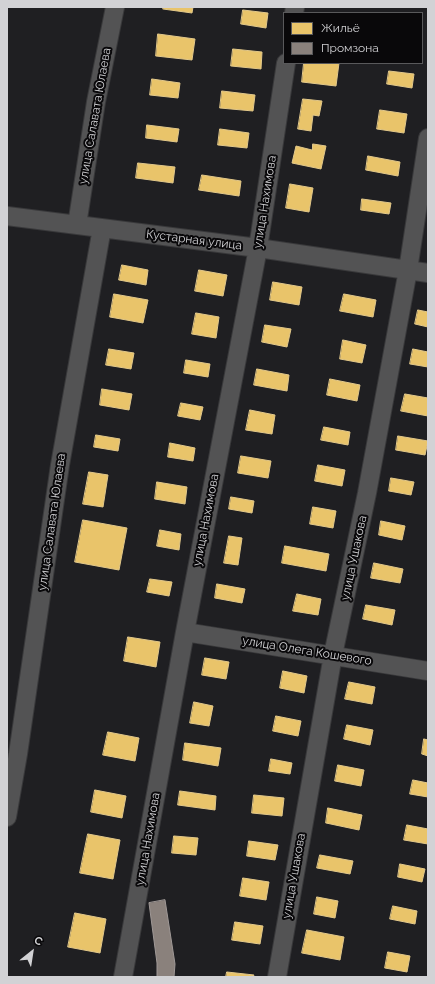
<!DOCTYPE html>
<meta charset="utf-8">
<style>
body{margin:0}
#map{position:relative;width:435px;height:984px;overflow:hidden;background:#1f1f22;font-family:Raleway,sans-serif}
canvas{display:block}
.frame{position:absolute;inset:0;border:8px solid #d2d2d5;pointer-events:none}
.legend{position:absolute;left:283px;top:12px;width:140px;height:52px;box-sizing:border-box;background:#09080a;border:1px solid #59595b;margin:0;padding:5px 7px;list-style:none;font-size:12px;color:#d2d2d5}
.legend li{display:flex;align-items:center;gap:8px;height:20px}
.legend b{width:20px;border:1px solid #59595b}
.north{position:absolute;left:12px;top:932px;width:40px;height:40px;-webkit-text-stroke:3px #09080a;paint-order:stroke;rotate:30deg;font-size:11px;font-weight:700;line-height:16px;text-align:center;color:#d2d2d5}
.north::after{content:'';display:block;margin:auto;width:14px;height:18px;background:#d2d2d5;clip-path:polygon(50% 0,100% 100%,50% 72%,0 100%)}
</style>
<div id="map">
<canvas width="435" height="984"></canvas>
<div class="frame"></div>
<ul class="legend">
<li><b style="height:11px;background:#e9c46a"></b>Жильё</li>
<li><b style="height:11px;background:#8a817c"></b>Промзона</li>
</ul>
<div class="north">С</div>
</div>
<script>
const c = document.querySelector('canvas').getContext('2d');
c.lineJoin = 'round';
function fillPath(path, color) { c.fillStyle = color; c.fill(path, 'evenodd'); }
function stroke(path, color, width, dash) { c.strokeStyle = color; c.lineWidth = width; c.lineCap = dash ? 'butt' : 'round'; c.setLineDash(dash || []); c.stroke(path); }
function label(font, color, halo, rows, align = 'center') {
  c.font = font + ' Raleway,sans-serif'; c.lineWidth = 4; c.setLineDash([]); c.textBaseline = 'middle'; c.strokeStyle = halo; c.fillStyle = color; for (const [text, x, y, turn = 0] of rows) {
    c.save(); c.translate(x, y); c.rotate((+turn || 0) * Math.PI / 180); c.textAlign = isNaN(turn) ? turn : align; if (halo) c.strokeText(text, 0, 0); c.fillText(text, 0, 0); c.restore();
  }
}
const homes = new Path2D(`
 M164 7H193L192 13 163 9Z
 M243 10 268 13 266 28 241 24Z
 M158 34 195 39 192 60 156 56Z
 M233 49 262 52 261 69 231 66Z
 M304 63H339L336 86 302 82Z
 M389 71 414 74 412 88 387 84Z
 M152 79 180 83 178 98 150 95Z
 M222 91 255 95 253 111 220 108Z
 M303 99 322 101 319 116 313 115 311 131 298 129Z
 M380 110 407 114 404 133 377 129Z
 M147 125 179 129 177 142 146 138Z
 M220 129 249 133 247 148 218 145Z
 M313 144 326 146 321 169 292 163 296 146 312 150Z
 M368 156 400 162 398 176 366 170Z
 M138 163 175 167 173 183 136 178Z
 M202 175 241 181 239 196 199 190Z
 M290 184 313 188 309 212 286 208Z
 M362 199 391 203 389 214 361 210Z
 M122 265 148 270 146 285 119 280Z
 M199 270 227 275 223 296 195 291Z
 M273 282 302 287 299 305 270 300Z
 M114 294 148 300 143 323 110 317Z
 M344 294 376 300 373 317 340 311Z
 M418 310 428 312V327L415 324Z
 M196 313 219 317 216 338 192 334Z
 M265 325 291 329 287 347 262 342Z
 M343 340 366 345 362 363 340 359Z
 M109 349 134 353 131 369 106 365Z
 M413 349 428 352V367L410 364Z
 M186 360 210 364 208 377 184 373Z
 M257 369 289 375 287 391 254 385Z
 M330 379 360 385 357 401 327 395Z
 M102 389 132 394 129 410 100 405Z
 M405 394 428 398V416L401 411Z
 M181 403 203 407 200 420 178 416Z
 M250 410 275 415 272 434 246 430Z
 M324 427 350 432 348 445 321 440Z
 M96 435 120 439 118 451 94 447Z
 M398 436 428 441 425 455 396 450Z
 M170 443 195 448 193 461 168 457Z
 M241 456 271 461 268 478 238 473Z
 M318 465 345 470 342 486 315 481Z
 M89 472 108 475 103 507 83 504Z
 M391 478 414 482 411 495 389 491Z
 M157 482 187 487 185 504 155 499Z
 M231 497 254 501 252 513 229 509Z
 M313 507 336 511 333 528 310 524Z
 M83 520 127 528 119 570 75 562Z
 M381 521 405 526 402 540 379 535Z
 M160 530 181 534 179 550 157 546Z
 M229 536 242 538 238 565 224 563Z
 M285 546 329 554 326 571 282 563Z
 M374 563 403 569 400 583 371 578Z
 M150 579 172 582 169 596 147 592Z
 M217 584 245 589 242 603 215 598Z
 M297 594 321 599 318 615 293 611Z
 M366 605 395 610 392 625 363 619Z
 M128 637 160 642 156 667 124 661Z
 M205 658 229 662 226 679 202 675Z
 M283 671 307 676 304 693 280 688Z
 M349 682 375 687 372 704 345 699Z
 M194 702 213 706 209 726 190 723Z
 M276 716 301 721 298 736 273 731Z
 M347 725 373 730 370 745 344 739Z
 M108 732 139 738 135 761 103 755Z
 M424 739 428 740V756L422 754Z
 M185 743 221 748 218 766 183 760Z
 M271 759 292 763 290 774 269 771Z
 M338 765 364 770 361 786 335 781Z
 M413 780 428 783V797L410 794Z
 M95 790 126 796 122 818 91 812Z
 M180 791 216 796 215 810 178 805Z
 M254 795 284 798 282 816 252 813Z
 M328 808 362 815 359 830 326 823Z
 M407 825 428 829V844L404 840Z
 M88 834 120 840 113 879 80 873Z
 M174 836 198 838 196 855 172 853Z
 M249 841 278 845 275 860 247 856Z
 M320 855 353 861 350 874 317 868Z
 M400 864 425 869 422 882 398 877Z
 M243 878 269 882 266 900 240 896Z
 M317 897 338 901 335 918 314 914Z
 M393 906 417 911 415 924 390 919Z
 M75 913 106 919 100 953 68 947Z
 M235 922 263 926 260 944 232 940Z
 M307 930 344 937 340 960 302 953Z
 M388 952 410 956 407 972 385 968Z
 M227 972 254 975 253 977H226Z`);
const industry = new Path2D(`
 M165 900 175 964 174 977H157V963L149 903Z`);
const street = new Path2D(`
 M294 13 295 7
 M7 216 258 248 428 273
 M77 225 96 102 115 7
 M185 632 428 671
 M7 817 18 754 60 465 102 228
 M123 977 185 632 258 248 286 63
 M277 977 333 655 367 493 408 270 428 138`);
const streetNames = [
 ["улица Салавата Юлаева",95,116,-80],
 ["улица Нахимова",265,202,-81],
 ["Кустарная улица",194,240,7],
 ["улица Нахимова",206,520,-79],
 ["улица Салавата Юлаева",52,522,-82],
 ["улица Ушакова",354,558,-78],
 ["улица Олега Кошевого",307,651,9],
 ["улица Нахимова",148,839,-80],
 ["улица Ушакова",294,876,-80]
];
fillPath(homes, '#e9c46a');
stroke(homes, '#e2c88a', 1);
fillPath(industry, '#8a817c');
stroke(industry, '#a09997', 1);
stroke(street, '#39393b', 20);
stroke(street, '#535354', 18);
label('12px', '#d2d2d5', '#09080a', streetNames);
</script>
